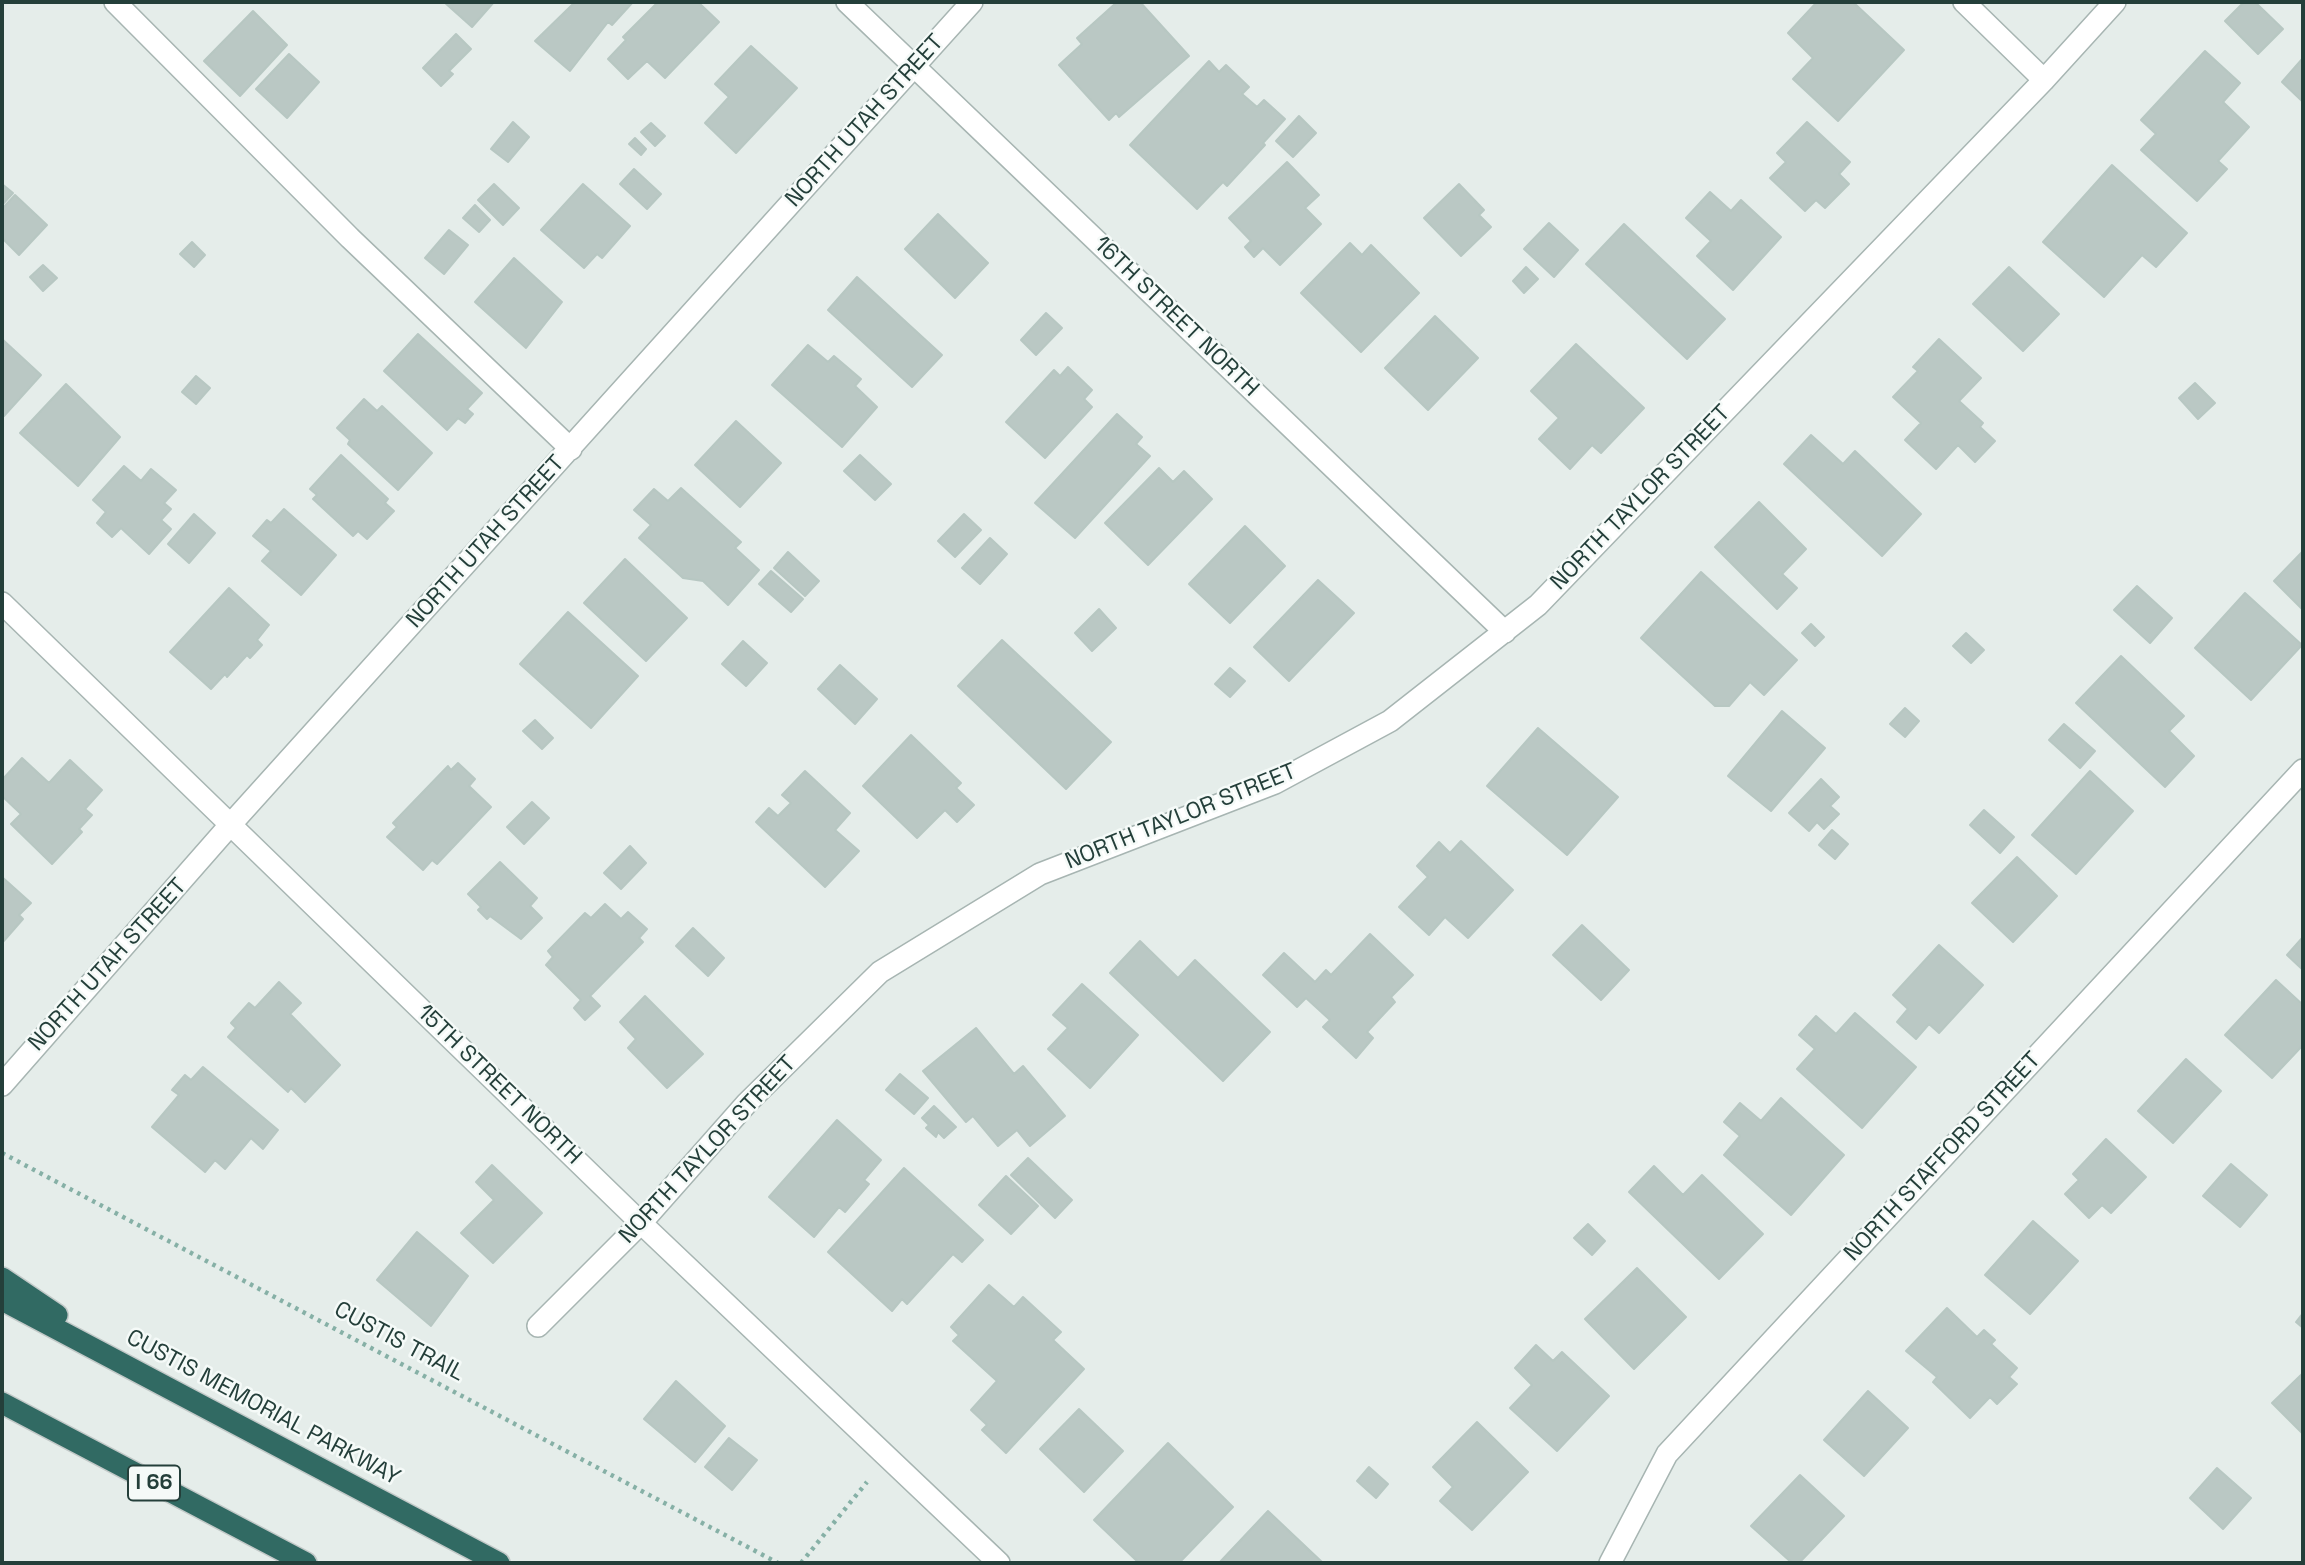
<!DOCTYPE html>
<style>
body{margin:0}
#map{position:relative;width:2305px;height:1565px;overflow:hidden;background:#e5edea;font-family:"Space Grotesk",sans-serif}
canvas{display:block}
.frame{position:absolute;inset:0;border:4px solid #243f3a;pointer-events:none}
</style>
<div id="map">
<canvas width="2305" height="1565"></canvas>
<div class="frame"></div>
</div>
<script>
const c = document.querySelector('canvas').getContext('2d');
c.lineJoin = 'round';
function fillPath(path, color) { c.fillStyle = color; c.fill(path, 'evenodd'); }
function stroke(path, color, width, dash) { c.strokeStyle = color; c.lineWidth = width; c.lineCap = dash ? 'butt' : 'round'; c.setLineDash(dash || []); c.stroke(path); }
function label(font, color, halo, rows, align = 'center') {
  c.font = font + ' "Space Grotesk",sans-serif'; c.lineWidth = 5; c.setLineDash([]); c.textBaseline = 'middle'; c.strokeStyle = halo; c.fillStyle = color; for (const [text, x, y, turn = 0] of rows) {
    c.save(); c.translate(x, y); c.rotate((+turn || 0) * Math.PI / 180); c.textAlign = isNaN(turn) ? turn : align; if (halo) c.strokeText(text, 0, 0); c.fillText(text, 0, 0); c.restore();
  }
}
const building = new Path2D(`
 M444 2H494L472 27Z
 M575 2H633L612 25 608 22 570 71 535 41Z
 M658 2H698L719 22 665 78 647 61 628 79 608 59 626 40 623 37Z
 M1117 2H1140L1189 56 1119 117 1116 113 1109 120 1059 65 1082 44 1077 38Z
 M1817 2H1853L1904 50 1838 121 1793 79 1813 58 1788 33Z
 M2244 2H2255L2283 29 2258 54 2225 21Z
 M253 11 287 45 240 96 204 61Z
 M456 34 471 49 449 71 453 74 441 86 423 68Z
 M751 46 797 88 736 153 705 123 729 97 715 84Z
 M2205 51 2240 83 2223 102 2249 127 2218 161 2227 169 2197 201 2141 150 2156 134 2141 120Z
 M289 54 319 82 287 118 256 89Z
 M2303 58V102L2282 82Z
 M1209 61 1219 72 1226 65 1249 87 1242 94 1257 107 1264 100 1285 119 1263 143 1265 145 1227 186 1223 182 1197 209 1130 145Z
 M1299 116 1316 133 1293 157 1276 141Z
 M513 122 529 137 508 162 491 149Z
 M1807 122 1850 162 1839 174 1849 184 1825 208 1816 200 1805 211 1770 178 1786 162 1777 153Z
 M651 123 665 136 655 146 641 132Z
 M635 138 646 149 641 155 629 144Z
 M1287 162 1319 195 1305 208 1321 224 1280 265 1263 248 1254 257 1245 247 1251 241 1229 218Z
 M2112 165 2187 233 2156 267 2142 255 2104 297 2043 242Z
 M634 169 661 194 647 209 620 184Z
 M2 184 13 193 2 205Z
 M494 184 519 208 503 225 478 200Z
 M583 184 630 226 602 258 597 254 584 268 541 230Z
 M1459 184 1484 210 1479 215 1491 227 1461 256 1424 218Z
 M1710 192 1731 211 1741 200 1781 237 1733 290 1697 256 1711 241 1686 218Z
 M15 195 47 225 19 255 2 238V209Z
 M475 205 490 220 479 232 463 218Z
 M938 214 988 263 955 298 905 249Z
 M1549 223 1578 250 1554 277 1524 249Z
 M1624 224 1725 319 1687 359 1586 264Z
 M449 230 468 245 444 274 425 258Z
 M192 242 205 255 194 267 180 254Z
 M1350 243 1362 255 1371 245 1419 293 1361 352 1301 293Z
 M514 258 562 302 526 348 475 302Z
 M43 265 57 278 43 291 30 277Z
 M1526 267 1538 279 1524 293 1513 281Z
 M2009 267 2059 314 2023 351 1973 304Z
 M857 277 942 355 912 387 828 310Z
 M1046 313 1062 328 1036 355 1021 340Z
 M1435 316 1478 358 1428 410 1385 368Z
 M418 334 482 393 467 409 473 414 465 423 458 418 447 430 384 371Z
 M2 339 41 375 4 416 2 414Z
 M1939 339 1981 378 1959 401 1983 423 1980 427 1995 441 1975 462 1958 445 1936 469 1905 440 1921 423 1893 397 1918 371 1913 367Z
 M1576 344 1644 408 1601 453 1592 445 1570 469 1539 439 1559 418 1531 391Z
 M808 345 828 362 834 356 861 379 855 386 877 407 842 447 772 385Z
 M1068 367 1092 390 1084 399 1092 407 1045 458 1006 422 1054 370 1060 376Z
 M196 376 210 388 196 404 182 392Z
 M2195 383 2215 403 2198 419 2179 398Z
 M66 384 120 437 78 486 20 433Z
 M364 399 377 411 382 406 432 453 398 490 348 444 350 440 337 428Z
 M1117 414 1142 437 1136 444 1150 456 1075 538 1035 503Z
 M736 421 781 463 740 507 695 465Z
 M1811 435 1843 464 1855 451 1921 514 1882 556 1784 464Z
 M341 455 388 499 385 503 394 511 367 539 358 531 353 536 313 499 317 495 310 489Z
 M860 455 891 484 875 500 844 471Z
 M124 466 141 481 151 469 176 490 164 503 171 509 161 520 171 529 149 554 121 528 112 537 97 523 106 512 93 500Z
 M1159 468 1173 482 1184 471 1212 499 1148 565 1105 523Z
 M681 488 741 542 735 548 759 570 728 605 703 581 683 578 639 538 651 525 634 510 654 489 668 501Z
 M1759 502 1806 549 1782 574 1797 588 1777 609 1715 547Z
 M284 509 336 555 301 595 262 561 271 551 253 536 267 520 271 523Z
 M194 514 215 533 189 563 168 544Z
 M964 514 981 530 955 557 938 541Z
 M1245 526 1285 566 1230 623 1189 584Z
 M990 538 1007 554 980 584 962 568Z
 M2303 551V610L2274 581Z
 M788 552 819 581 805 596 774 568Z
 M625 559 687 618 646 661 584 603Z
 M771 571 803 599 791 612 759 584Z
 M1701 572 1797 660 1764 695 1750 682 1729 706H1715L1641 638Z
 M1318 580 1354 613 1289 681 1254 647Z
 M2137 586 2172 618 2150 643 2114 610Z
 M229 588 269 625 257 640 262 645 250 658 247 655 227 677 225 674 211 689 170 652Z
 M2245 593 2302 645 2251 700 2195 648Z
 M1099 609 1116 628 1092 651 1075 633Z
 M568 612 638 676 591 728 520 664Z
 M1811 624 1824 637 1815 646 1802 633Z
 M1966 633 1984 650 1971 663 1953 646Z
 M1002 640 1111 742 1066 789 958 686Z
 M743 641 767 663 746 686 722 664Z
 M2121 656 2184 716 2169 731 2194 756 2165 787 2076 703Z
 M840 665 877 699 855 724 818 689Z
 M1230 668 1245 681 1230 697 1215 684Z
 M1905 708 1919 721 1905 737 1890 724Z
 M1782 711 1825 748 1771 811 1728 776Z
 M535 720 553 738 542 749 523 731Z
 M2064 724 2095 751 2080 768 2049 740Z
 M1538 728 1618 797 1567 855 1487 786Z
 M911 735 961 783 956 788 974 805 957 822 945 810 917 838 863 786Z
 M22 758 49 783 70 760 102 790 85 809 92 815 79 829 82 832 52 864 11 824 21 814 2 796V780Z
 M458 763 475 779 469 786 491 807 437 864 432 860 423 870 387 837 397 827 393 823 448 766 451 770Z
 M805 771 850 813 835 830 859 851 825 887 756 822 769 808 778 816 791 803 782 795Z
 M2090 771 2133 811 2076 874 2032 835Z
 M1821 779 1839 797 1830 806 1839 814 1824 829 1817 822 1809 831 1789 813Z
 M532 802 549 818 524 844 507 827Z
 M1984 810 2014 837 2000 853 1970 825Z
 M1832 830 1848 844 1835 859 1819 845Z
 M1461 841 1513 890 1468 938 1445 917 1429 935 1399 907 1428 877 1417 866 1439 842 1450 853Z
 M630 846 646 863 621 889 604 873Z
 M2017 857 2057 896 2013 942 1972 903Z
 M500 862 537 898 530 906 542 918 521 939 490 916 487 919 478 910 481 907 468 894Z
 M2 877 31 903 19 915 23 919 2 943Z
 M605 904 621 919 628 912 647 929 639 938 643 942 590 996 600 1006 585 1020 574 1008 581 1000 546 965 553 957 548 951 585 913 591 918Z
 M1582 925 1629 970 1601 1000 1553 955Z
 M693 928 724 958 708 976 676 946Z
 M1370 934 1413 975 1391 997 1395 1002 1367 1032 1373 1038 1356 1058 1323 1027 1330 1020 1306 998 1297 1007 1263 975 1284 953 1315 982 1326 970 1331 975Z
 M2303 937V970L2287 955Z
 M1140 941 1178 978 1195 960 1270 1032 1223 1081 1110 973Z
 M1939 945 1983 985 1939 1033 1929 1024 1916 1039 1897 1022 1908 1009 1893 995Z
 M2276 980 2303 1005V1045L2272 1078 2225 1035Z
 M279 982 301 1003 290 1014 340 1065 305 1102 291 1088 288 1092 228 1037 236 1028 231 1023 249 1003 255 1008Z
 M1082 984 1138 1035 1090 1088 1048 1049 1068 1028 1053 1015Z
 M645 996 703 1054 667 1088 628 1048 636 1039 620 1022Z
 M1855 1013 1916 1067 1862 1128 1797 1069 1815 1049 1799 1035 1816 1016 1836 1034Z
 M976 1028 1014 1074 1023 1066 1065 1116 1030 1146 1017 1130 998 1146 973 1116 966 1122 923 1071Z
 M2186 1059 2221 1091 2173 1143 2138 1111Z
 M203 1067 278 1130 263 1149 251 1138 225 1169 215 1160 205 1172 152 1127 179 1095 172 1090 185 1075 191 1080Z
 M900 1074 928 1098 914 1114 886 1090Z
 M1781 1098 1844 1155 1791 1215 1724 1155 1740 1136 1724 1122 1740 1103 1761 1121Z
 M934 1106 956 1127 944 1138 938 1132 936 1137 926 1128 929 1125 922 1118Z
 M837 1120 881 1160 864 1180 869 1184 845 1212 839 1207 814 1237 769 1197Z
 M2106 1139 2146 1177 2111 1213 2102 1205 2089 1218 2065 1194 2079 1180 2073 1174Z
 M1028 1158 1072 1200 1055 1218 1011 1175Z
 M2231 1164 2267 1195 2240 1227 2203 1196Z
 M492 1165 542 1213 493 1263 461 1233 494 1200 476 1182Z
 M1654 1166 1683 1195 1702 1175 1763 1234 1719 1279 1629 1192Z
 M904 1168 983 1240 962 1262 953 1254 907 1304 902 1299 892 1311 828 1252Z
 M1006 1176 1038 1206 1011 1234 979 1205Z
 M2033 1221 2078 1261 2030 1314 1985 1275Z
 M1588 1224 1605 1241 1592 1255 1574 1238Z
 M417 1232 468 1276 431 1326 377 1280Z
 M1637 1268 1686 1317 1634 1369 1585 1319Z
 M989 1285 1014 1307 1023 1297 1061 1332 1053 1340 1084 1369 1006 1453 982 1430 987 1425 971 1410 997 1381 953 1341 959 1335 951 1327Z
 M1947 1308 1977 1337 1984 1330 1995 1340 1991 1344 2017 1368 2009 1377 2017 1384 1997 1404 1990 1397 1970 1418 1933 1382 1937 1377 1906 1351Z
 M2303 1313V1328L2296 1322Z
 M1536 1345 1553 1361 1562 1352 1609 1396 1557 1451 1510 1408 1532 1385 1515 1368Z
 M2302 1374 2303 1375V1434L2272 1403Z
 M676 1381 725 1426 695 1462 644 1419Z
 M1868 1391 1908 1428 1864 1476 1824 1440Z
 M1079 1409 1123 1451 1084 1492 1040 1449Z
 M1477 1422 1528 1472 1472 1530 1440 1501 1453 1487 1433 1467Z
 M729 1438 757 1460 732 1490 705 1467Z
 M1168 1443 1233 1507 1179 1563H1139L1094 1520Z
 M1369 1467 1388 1484 1376 1498 1357 1481Z
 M2217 1468 2251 1498 2223 1529 2190 1498Z
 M1800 1475 1844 1516 1799 1563H1792L1751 1526Z
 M1268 1511 1323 1563H1219Z`);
const path = new Path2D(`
 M2 1153 778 1563
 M801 1563 867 1482`);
const minor = new Path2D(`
 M115 2 350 238 571 449
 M847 2 1505 632
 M1964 2 2044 80
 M2 603 641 1223 999 1563
 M2 1085 231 824 972 2
 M538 1326 641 1223 747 1103 880 972 1040 874 1275 783 1390 721 1538 605 2044 80 2115 2
 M1610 1563 1667 1454 2303 770`);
const highway = new Path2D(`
 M2 1278 57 1315
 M2 1300 499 1563
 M2 1403 306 1563`);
const shields = [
 [154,1483,52]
];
const shieldNames = [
 ["I 66",154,1483]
];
const streetNames = [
 ["NORTH UTAH STREET",865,121,-48],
 ["16TH STREET NORTH",1176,317,44],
 ["NORTH TAYLOR STREET",1641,498,-46],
 ["NORTH UTAH STREET",486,542,-48],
 ["NORTH TAYLOR STREET",1181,817,-22],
 ["NORTH UTAH STREET",108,965,-48],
 ["15TH STREET NORTH",499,1085,44],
 ["NORTH TAYLOR STREET",708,1150,-47],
 ["NORTH STAFFORD STREET",1943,1157,-47],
 ["CUSTIS TRAIL",399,1342,28],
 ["CUSTIS MEMORIAL PARKWAY",263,1408,28]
];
fillPath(building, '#bac8c4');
stroke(building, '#b7c7c2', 2);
stroke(minor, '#a7b5b2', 24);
stroke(highway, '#c2c9c8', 24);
stroke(path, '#86b0a6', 4.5, [3.5, 5]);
stroke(minor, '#fff', 21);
stroke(highway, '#316a63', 21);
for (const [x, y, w] of shields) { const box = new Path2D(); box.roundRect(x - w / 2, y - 17.5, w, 35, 5); c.fillStyle = '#f5faf8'; c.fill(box); stroke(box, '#243f3a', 2); }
label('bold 21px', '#243f3a', null, shieldNames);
label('23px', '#243f3a', '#f5faf8', streetNames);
</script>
